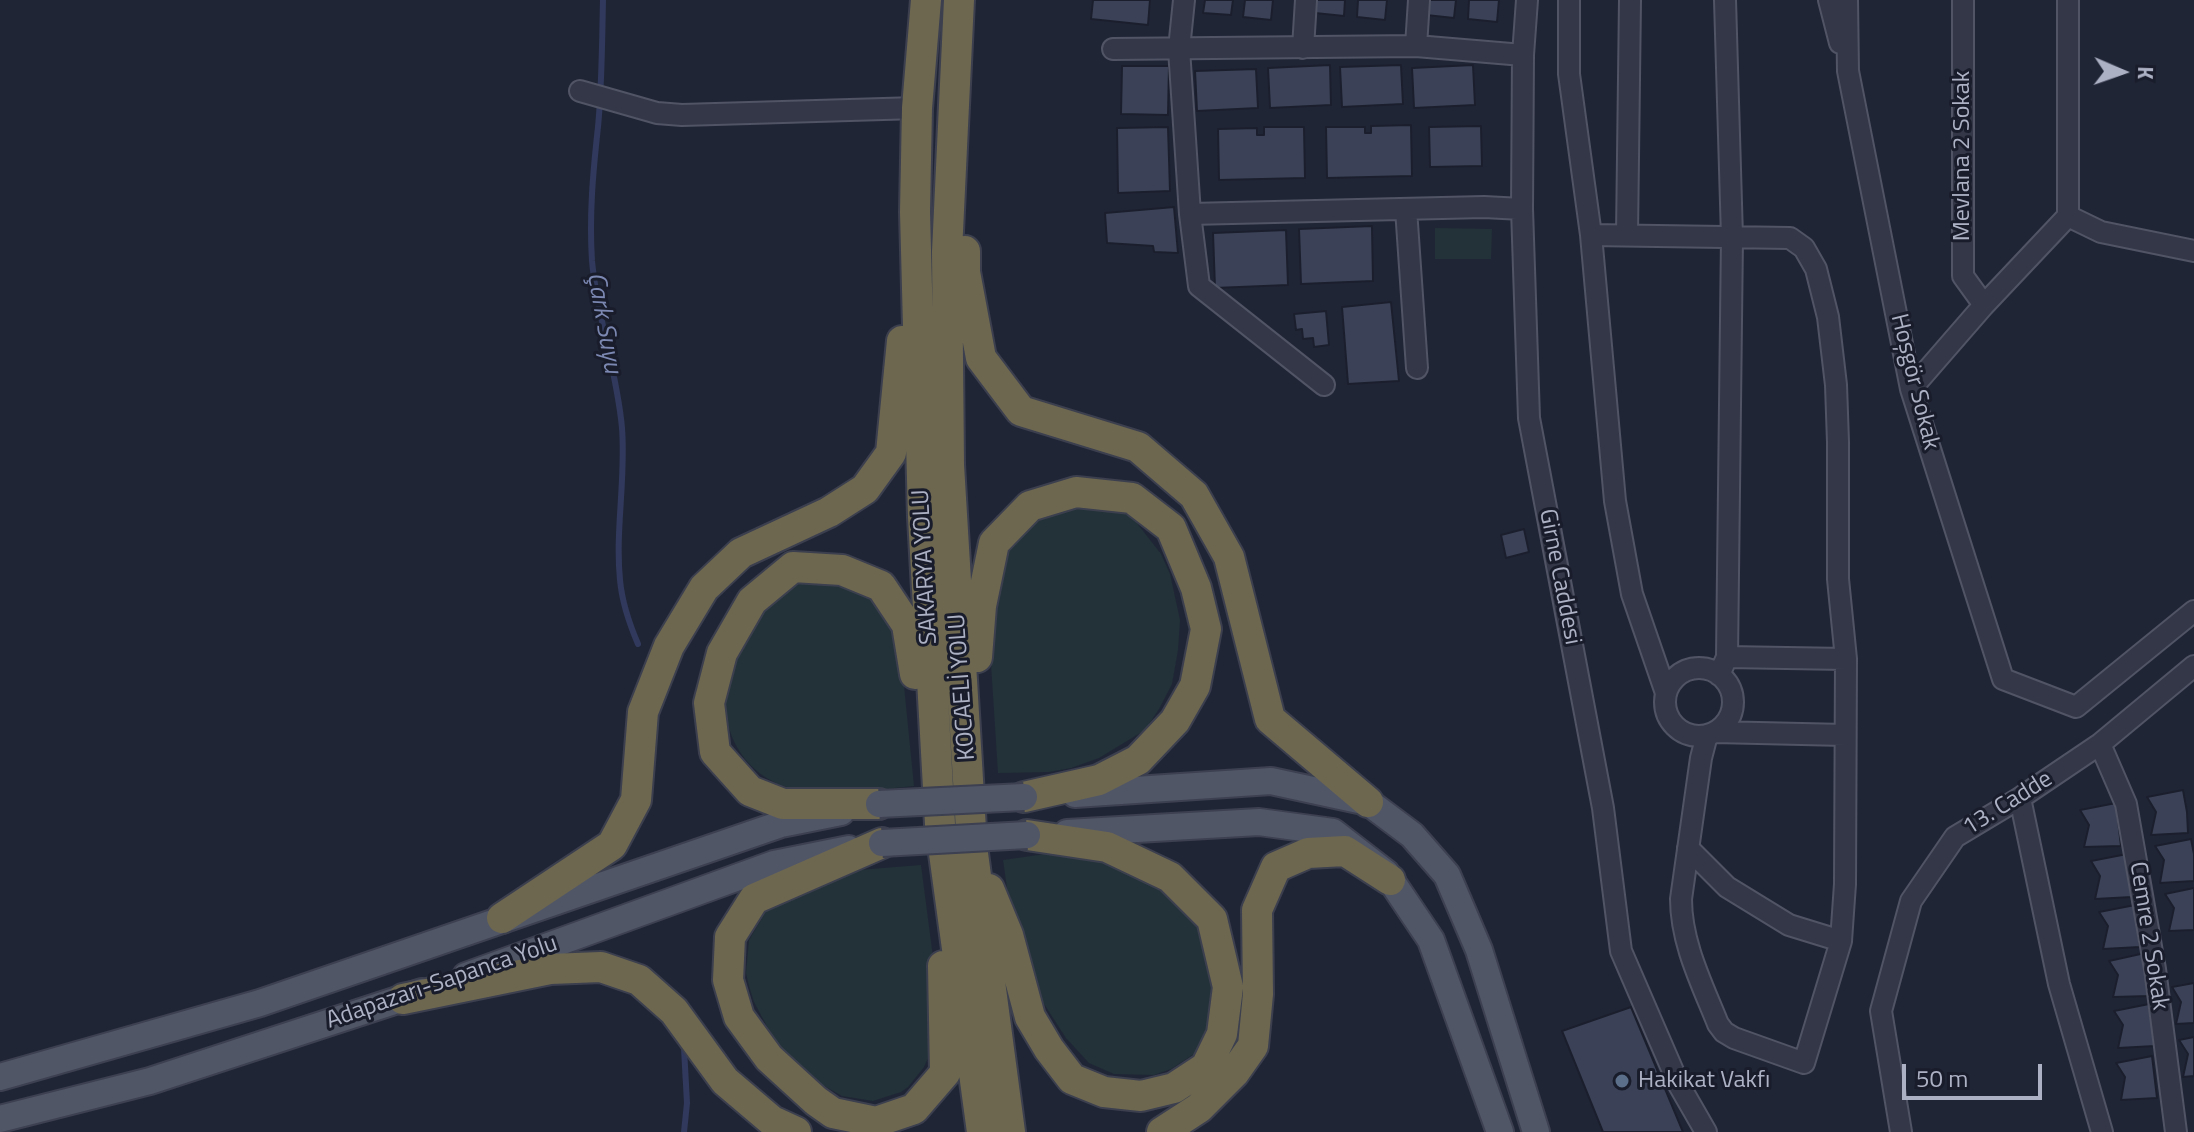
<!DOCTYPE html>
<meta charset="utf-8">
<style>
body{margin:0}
#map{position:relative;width:2194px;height:1132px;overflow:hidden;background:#202536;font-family:"Titillium Web",sans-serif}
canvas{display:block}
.north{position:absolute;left:2082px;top:32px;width:80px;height:80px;-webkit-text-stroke:6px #191d2b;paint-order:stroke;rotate:92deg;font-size:22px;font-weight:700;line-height:32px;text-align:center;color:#adb1c4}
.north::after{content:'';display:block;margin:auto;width:28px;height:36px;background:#adb1c4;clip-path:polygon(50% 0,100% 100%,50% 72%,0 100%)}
.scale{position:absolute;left:1902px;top:1064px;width:140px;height:36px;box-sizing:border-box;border:4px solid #adb1c4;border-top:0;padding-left:10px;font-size:24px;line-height:28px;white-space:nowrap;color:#adb1c4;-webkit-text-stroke:6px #191d2b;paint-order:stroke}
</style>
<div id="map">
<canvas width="2194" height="1132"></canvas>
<div class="north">K</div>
<div class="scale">50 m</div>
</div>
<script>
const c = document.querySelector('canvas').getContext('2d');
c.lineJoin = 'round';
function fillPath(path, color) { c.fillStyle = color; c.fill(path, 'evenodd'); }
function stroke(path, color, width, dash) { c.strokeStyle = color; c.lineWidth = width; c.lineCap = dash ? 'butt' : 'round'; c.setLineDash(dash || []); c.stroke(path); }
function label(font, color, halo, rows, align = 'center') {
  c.font = font + ' "Titillium Web",sans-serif'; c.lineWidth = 6; c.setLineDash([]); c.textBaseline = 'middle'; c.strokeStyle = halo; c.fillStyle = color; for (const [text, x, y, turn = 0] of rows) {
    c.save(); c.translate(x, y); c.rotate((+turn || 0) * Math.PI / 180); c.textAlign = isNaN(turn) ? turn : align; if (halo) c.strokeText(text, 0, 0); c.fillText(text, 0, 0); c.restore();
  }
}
const green = new Path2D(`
 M1435 228 1492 229 1491 259H1435Z
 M1037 499 1123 511 1136 522 1161 554 1170 574 1180 620 1178 650 1172 684 1159 709 1145 730 1099 758 1071 768 1049 772 998 773 990 648 991 573Z
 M809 572 882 599 900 646 914 786C878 789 827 799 793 789 733 773 712 713 734 658 737 650 742 643 745 636 749 629 752 621 757 615 767 602 795 583 809 572Z
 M1073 850 1115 856 1199 913 1220 996 1200 1050 1171 1069 1154 1075 1114 1074 1089 1063 1066 1038 1037 993 1012 922 1003 860Z
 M921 865 937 988 930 1054 924 1067 908 1087 901 1092 873 1101 842 1096 819 1083 799 1067 783 1051 770 1032 754 1002 749 986 746 973 749 940 768 908 822 873Z`);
const stream = new Path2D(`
 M603 0C602 42 602 85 598 127 593 172 589 216 592 261 597 317 617 371 622 428 626 479 615 530 620 580 622 602 629 623 638 644
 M684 1048 687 1103 684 1132`);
const building = new Path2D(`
 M1093 0H1150L1148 25 1091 19Z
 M1205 0H1233L1231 15 1203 13Z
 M1245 0H1273L1271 20 1243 17Z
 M1316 0H1345L1344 16 1315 13Z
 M1358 0H1387L1385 20 1357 17Z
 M1427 0H1456L1454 18 1426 15Z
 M1469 0H1499L1497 22 1468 19Z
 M1330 65 1331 105 1270 108 1268 68Z
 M1401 65 1403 104 1342 107 1340 67Z
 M1473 65 1475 105 1414 108 1412 68Z
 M1122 66H1169L1168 115 1121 114Z
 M1256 69 1258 108 1197 111 1195 71Z
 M1411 125 1412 176 1327 178 1326 127H1365V133H1371V126Z
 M1481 126 1482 166 1430 167 1429 127Z
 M1168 127 1170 191 1118 193 1117 128Z
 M1264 127H1304L1305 178 1219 180 1218 129 1257 128V135H1264Z
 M1174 207 1178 253 1154 252 1153 246 1107 243 1105 213Z
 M1372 226 1373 281 1301 284 1299 229Z
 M1286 230 1288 285 1215 288 1213 233Z
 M1391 302 1399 381 1348 384 1342 307Z
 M1326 311 1329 345 1314 347 1313 338 1303 339 1302 329 1296 330 1294 314Z
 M1524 529 1529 552 1506 558 1501 535Z
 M2183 790 2187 812 2188 833 2151 835 2156 812 2147 797Z
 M2116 803 2121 846 2084 847 2089 825 2080 810Z
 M2191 839 2194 854V881L2160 883 2164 860 2155 846Z
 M2127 854 2131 876 2132 897 2095 899 2100 876 2091 861Z
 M2194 888V930L2169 931 2174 908 2165 894Z
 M2135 905 2140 947 2103 949 2108 926 2099 912Z
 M2145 953 2150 996 2113 997 2118 975 2109 961Z
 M2194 983V1023L2176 1024 2181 1002 2172 987Z
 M2149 1004 2155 1046 2118 1048 2123 1025 2114 1011Z
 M1631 1007 1683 1132H1603L1562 1031Z
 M2194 1037V1076L2183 1077 2188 1054 2179 1040Z
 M2152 1056 2157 1098 2121 1100 2125 1077 2116 1063Z`);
const minor = new Path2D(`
 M1184 0 1179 49 1190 214 1199 286 1324 385
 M1527 0 1523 55 1522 209 1529 418 1603 808 1621 951 1679 1085 1706 1132
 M1569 0V74L1591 235 1615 501 1632 594 1666 693
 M1829 0 1840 43
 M1847 0 1848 71 1911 389 2003 679 2076 707 2194 611
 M1963 0V276L1984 305
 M1416 46 1419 0
 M1303 48 1306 0
 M1113 49 1416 46 1523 55
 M580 91 657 113 682 115 917 108
 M1406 209 1417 368
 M1190 214 1484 207 1522 209
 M2068 216V0
 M1591 235 1790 238 1804 248 1816 269 1828 317 1836 385 1838 442V579L1846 659 1845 884 1841 941 1804 1063 1734 1038 1724 1032 1718 1024C1702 984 1681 943 1681 899L1701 758 1707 735
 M1627 235 1630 0
 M1911 389 1984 305 2068 216 2101 232 2194 251
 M1727 657 1846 659
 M1665 702a34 34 0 1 1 68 0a34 34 0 1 1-68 0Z
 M1719 675 1727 657 1732 237 1725 0
 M1715 732 1845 735
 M2100 744 2126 804 2155 969 2176 1132
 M2020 798 2059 984 2102 1132
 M1688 848 1727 887 1789 925 1841 941
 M1901 1132 1881 1011 1911 901 1955 837 2020 798 2100 744 2194 666`);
const major = new Path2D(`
 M1075 794 1271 781 1368 802 1412 835 1447 875 1479 950 1536 1132
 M1067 833 1259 822 1333 832 1386 873 1431 940 1500 1132
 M466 976 774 864 849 849
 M0 1077 260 1003 781 824 841 812
 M0 1119 150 1081 422 992`);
const highway = new Path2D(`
 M926 0 917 108 915 212 923 517 940 824 982 1132
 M959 0 947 252 949 465 972 846 1010 1132
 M965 251V272L981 358 1021 411 1138 447 1194 495 1229 557 1270 719 1368 802
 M977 657 981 606 994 543 1030 506 1076 492 1132 498 1171 528 1196 588 1206 629 1195 686 1175 721 1138 760 1099 780 1024 797
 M879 804H783L750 791 715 752 709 703 722 653 752 601 793 567 842 570 881 586 907 625 915 674
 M882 843 754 899 730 937 728 980 739 1017 769 1058 816 1101 833 1113 876 1122 914 1109 945 1073 943 966
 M989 889 1008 935 1030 1017 1049 1049 1072 1079 1104 1092 1141 1096 1174 1088 1206 1067 1222 1034 1228 987 1212 919 1170 877 1107 847 1027 835
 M502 918 612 845 636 800 643 712 669 646 704 588 741 553 829 512 865 489 891 453 902 341
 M403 999 550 969 601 967 639 980 674 1011 725 1081 772 1121 796 1132
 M1162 1132 1199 1108 1234 1073 1253 1046 1258 994 1257 910 1276 867 1308 853 1345 851 1390 880`);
const majorBridge = new Path2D(`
 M879 804 1024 797
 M882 843 1027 835`);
const markers = [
 [1622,1081,8,"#5c6f8a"]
];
const streetNames = [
 ["Mevlana 2 Sokak",1963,156,-90],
 ["Hoşgör Sokak",1914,382,76],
 ["SAKARYA YOLU",926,567,-93],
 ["Girne Caddesi",1559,577,79],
 ["KOCAELİ YOLU",963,687,-94],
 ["13. Cadde",2008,804,-32],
 ["Cemre 2 Sokak",2148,936,81],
 ["Adapazarı-Sapanca Yolu",442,983,-19]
];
const poiNames = [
 ["Hakikat Vakfı",1638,1081]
];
const waterNames = [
 ["Çark Suyu",603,323,80]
];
fillPath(green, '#223238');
stroke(stream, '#313a5c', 6);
fillPath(building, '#3b4257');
stroke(building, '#1b1f2d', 2);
stroke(minor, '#505465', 24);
stroke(major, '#3c4050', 30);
stroke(highway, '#3b3f4e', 34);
stroke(minor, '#333747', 20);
stroke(major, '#515667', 26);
stroke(highway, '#6d6750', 30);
stroke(majorBridge, '#3c4050', 30, []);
stroke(majorBridge, '#515667', 26);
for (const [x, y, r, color] of markers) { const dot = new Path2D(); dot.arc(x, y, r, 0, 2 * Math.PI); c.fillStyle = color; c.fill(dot); stroke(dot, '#191d2b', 3); }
label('24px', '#adb1c4', '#191d2b', streetNames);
label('24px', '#adb1c4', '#191d2b', poiNames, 'left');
label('italic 26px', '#7c88b2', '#191d2b', waterNames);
</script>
